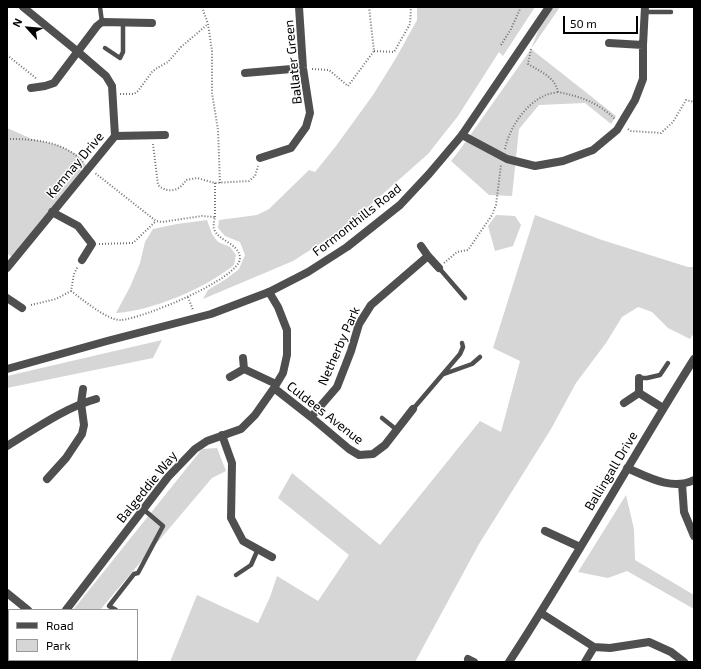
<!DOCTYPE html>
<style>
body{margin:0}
#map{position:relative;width:701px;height:669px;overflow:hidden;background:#fff;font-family:"Exo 2",sans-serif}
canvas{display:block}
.frame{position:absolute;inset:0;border:8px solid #000;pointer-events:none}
.legend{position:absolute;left:8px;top:609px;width:130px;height:52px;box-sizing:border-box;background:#fff;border:1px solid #999;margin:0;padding:5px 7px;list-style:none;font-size:12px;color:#000}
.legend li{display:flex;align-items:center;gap:8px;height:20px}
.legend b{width:20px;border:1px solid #999}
.north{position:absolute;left:8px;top:8px;width:40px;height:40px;-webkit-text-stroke:3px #fff;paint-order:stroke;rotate:297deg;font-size:11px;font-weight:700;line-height:16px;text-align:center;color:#000}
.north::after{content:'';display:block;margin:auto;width:14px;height:18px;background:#000;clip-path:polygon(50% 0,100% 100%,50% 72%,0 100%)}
.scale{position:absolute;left:563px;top:16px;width:75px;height:18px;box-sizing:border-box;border:2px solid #000;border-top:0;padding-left:5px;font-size:12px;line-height:14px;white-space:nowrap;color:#000;-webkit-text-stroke:3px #fff;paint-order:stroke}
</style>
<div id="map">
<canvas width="701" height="669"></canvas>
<div class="frame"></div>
<ul class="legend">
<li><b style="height:5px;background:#4f4f4f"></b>Road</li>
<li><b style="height:11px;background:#d6d6d6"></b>Park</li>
</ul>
<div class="north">N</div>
<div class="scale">50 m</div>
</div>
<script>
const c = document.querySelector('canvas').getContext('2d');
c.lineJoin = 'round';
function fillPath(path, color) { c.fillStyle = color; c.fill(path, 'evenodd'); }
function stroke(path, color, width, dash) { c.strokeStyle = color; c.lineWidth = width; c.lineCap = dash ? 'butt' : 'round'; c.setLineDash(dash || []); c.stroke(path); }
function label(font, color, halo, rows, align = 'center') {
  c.font = font + ' "Exo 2",sans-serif'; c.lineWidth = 3; c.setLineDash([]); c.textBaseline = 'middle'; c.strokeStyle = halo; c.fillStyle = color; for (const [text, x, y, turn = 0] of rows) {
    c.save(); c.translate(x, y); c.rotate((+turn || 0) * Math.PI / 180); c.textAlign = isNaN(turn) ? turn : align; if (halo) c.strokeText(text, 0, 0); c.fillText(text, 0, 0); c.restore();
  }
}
const green = new Path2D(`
 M417 7H535L503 56 499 52 458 116 428 154 343 229 293 261 203 299 208 290 226 279 239 269 245 255 240 242 225 236 218 228 219 220 257 215 269 209 309 170 315 172 336 146 373 95 396 58 417 20Z
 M552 7H560L531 49 616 116 611 124 585 103 539 105 519 129 512 196 489 195 451 161 459 151 531 49 541 24Z
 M7 128 32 139 58 145 76 154 89 168 14 259 7 253Z
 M496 215 515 216 521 225 513 246 495 251 488 226Z
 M535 215 602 240 688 267H694V333L690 339 668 328 652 312 638 307 622 317 606 343 576 383 551 429 479 544 415 662H170L197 595 258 623 270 597 277 576 318 601 349 555 278 498 292 473 380 545 480 421 501 432 520 361 493 348Z
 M207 220 212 234 218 242 230 247 236 255 234 265C206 288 152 311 116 313L130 287 140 263 145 242 153 229 177 224Z
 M162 340 153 358 7 388V376Z
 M217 448 226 471 212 478 100 610H73L202 449Z
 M626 495 634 529 635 560 694 595V609L627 571 608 578 578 572Z`);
const path = new Path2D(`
 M202 7 208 24 212 51V93L218 130 220 183
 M501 45 511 29 521 7
 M531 49 528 64C541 72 555 77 558 92 582 97 597 102 615 119
 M374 51 394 52 410 24 411 7
 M7 55 37 79
 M312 69 329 70 348 86 374 51 369 7
 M120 94H134L138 91 152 72 157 68 168 62 181 47 208 24
 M628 129 631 131 661 133 673 122 686 100 694 102
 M7 139C34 139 64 141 83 162
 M153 144 158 185C168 194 180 191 186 180L197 178 215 183 249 181 255 176 258 166
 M505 149C509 128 526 103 546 95 550 93 555 93 558 92
 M215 217V183
 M99 244 133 243 156 221
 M444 263 457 252 468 250 492 215 496 205 501 165
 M71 291C82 299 108 321 121 320 141 319 240 279 240 258 239 243 218 241 214 229 213 225 214 221 215 217L202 216 162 222 156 221 95 173
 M188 297 193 310
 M31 305 56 299 71 291 74 274 78 266`);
const service = new Path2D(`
 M100 7 102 22
 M644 12H671
 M105 48 120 58 123 52V23
 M439 268 465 298
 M444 374 472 364 480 357
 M639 378H647L660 375 668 363
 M413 409 460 354 463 347 462 343
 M382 418 397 430
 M236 575 251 565 258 549
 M116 610 109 606 134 574 138 573 163 526 143 509
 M98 662 101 660`);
const minor = new Path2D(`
 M609 43 643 45
 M245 73 303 68
 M31 88 45 86 54 83 97 26 102 22 152 23
 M462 135 507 159 535 166 563 161 593 150 617 130 635 100 643 79V45L645 7
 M115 136 165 135
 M260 158 291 148 306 127 310 113 303 68 299 7
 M52 212 78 226 92 244 82 260
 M421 246 428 256
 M7 268 115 136 112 86 106 76 77 51 23 7
 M7 298 22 308
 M243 358 244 369
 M230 377 244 369 276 384
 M274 388 311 417 349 449 359 455 373 454 385 445 413 409
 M639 393 663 408
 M624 403 639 393V378
 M311 417 337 387 351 351 359 324 371 305 428 256 439 268
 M222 435 232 463 231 518 243 541 272 557
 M7 446C35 429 64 408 96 399
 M627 468C648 477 672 491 694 480
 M47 479 66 458 82 434 84 425 81 403 83 389
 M682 484 684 512 694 536
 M545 531 580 547
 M7 593 28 610
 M66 610 168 477 195 449 207 441 241 429 255 415 274 388 283 373 287 355V330L278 307 269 292
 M541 613 594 647
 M468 659 474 662
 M39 660V662
 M509 662C574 563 631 459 694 359
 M585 662 594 647 610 648 649 642 671 652 684 662`);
const tertiary = new Path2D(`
 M7 369 107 341 211 314 269 292 308 272 347 247 400 205 429 174 462 135 549 7`);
const streetNames = [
 ["Ballater Green",293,62,-96],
 ["Kemnay Drive",75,165,-50],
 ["Formonthills Road",357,220,-38],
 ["Netherby Park",339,346,-66],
 ["Culdees Avenue",325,413,38],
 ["Ballingall Drive",611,471,-59],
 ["Balgeddie Way",147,487,-51]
];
fillPath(green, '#d6d6d6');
stroke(path, '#717171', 2, [1, 2]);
stroke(service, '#4f4f4f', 4.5);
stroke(minor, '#4f4f4f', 8);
stroke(tertiary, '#4f4f4f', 8);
label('13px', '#000', '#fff', streetNames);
</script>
